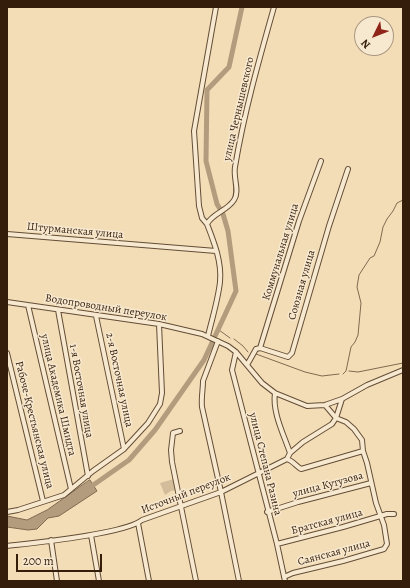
<!DOCTYPE html>
<meta charset="utf-8">
<style>
body{margin:0}
#map{position:relative;width:410px;height:588px;overflow:hidden;background:#f3ddb7;font-family:Alegreya,serif}
canvas{display:block}
.frame{position:absolute;inset:0;border:8px solid #351d0b;pointer-events:none}
.north{position:absolute;left:354px;top:16px;width:40px;height:40px;box-sizing:border-box;background:#f7e9d0;border:1px solid #a99781;border-radius:50%;rotate:227deg;font-size:11px;font-weight:700;line-height:16px;text-align:center;color:#351d0b}
.north::after{content:'';display:block;margin:auto;width:14px;height:18px;background:#8f2418;clip-path:polygon(50% 0,100% 100%,50% 72%,0 100%)}
.scale{position:absolute;left:16px;top:554px;width:86px;height:18px;box-sizing:border-box;border:2px solid #351d0b;border-top:0;padding-left:5px;font-size:12px;line-height:14px;white-space:nowrap;color:#351d0b;-webkit-text-stroke:3px #f7e9d0;paint-order:stroke}
</style>
<div id="map">
<canvas width="410" height="588"></canvas>
<div class="frame"></div>
<div class="north">N</div>
<div class="scale">200 m</div>
</div>
<script>
const c = document.querySelector('canvas').getContext('2d');
c.lineJoin = 'round';
function fillPath(path, color) { c.fillStyle = color; c.fill(path, 'evenodd'); }
function stroke(path, color, width, dash) { c.strokeStyle = color; c.lineWidth = width; c.lineCap = dash ? 'butt' : 'round'; c.setLineDash(dash || []); c.stroke(path); }
function label(font, color, halo, rows, align = 'center') {
  c.font = font + ' Alegreya,serif'; c.lineWidth = 3; c.setLineDash([]); c.textBaseline = 'middle'; c.strokeStyle = halo; c.fillStyle = color; for (const [text, x, y, turn = 0] of rows) {
    c.save(); c.translate(x, y); c.rotate((+turn || 0) * Math.PI / 180); c.textAlign = isNaN(turn) ? turn : align; if (halo) c.strokeText(text, 0, 0); c.fillText(text, 0, 0); c.restore();
  }
}
const green = new Path2D(`
 M174 479 176 490 171 491 165 495 160 483Z`);
const water = new Path2D(`
 M90 480 97 491 59 516 48 518 37 529 28 530 7 527V516L27 520 47 510Z`);
const stream = new Path2D(`
 M219 330 230 338
 M234 339 243 346 248 352
 M256 354 305 372 322 376 339 374
 M349 371 358 372 403 363
 M343 374 346 371 351 347 355 342 358 335 361 303 357 287 359 275 370 258 374 256 380 242 383 227 387 219 393 211 397 203 403 200`);
const river = new Path2D(`
 M89 488 129 460 155 430 204 360 236 291 228 231 223 214 217 204 206 161 207 90 229 67 242 7`);
const minor = new Path2D(`
 M207 224 202 218 199 206 194 131 216 7
 M7 234 216 251
 M7 302 159 324 202 334 228 346 236 352 262 383 275 393 307 406 325 405 342 399 367 385 403 370
 M28 305 71 489
 M58 310 88 476
 M96 316 124 449
 M208 336C212 319 218 300 220 282 222 262 214 242 207 224 213 213 227 211 234 200 240 191 233 178 235 167 244 113 259 60 274 7
 M218 341 203 381C203 390 201 398 202 407L221 492 239 581
 M260 348 299 221 321 161
 M236 352 232 370 277 544 285 581
 M7 353 43 501
 M247 365 256 349 260 348 288 357 292 353 329 226 348 169
 M275 393C272 412 284 435 290 453
 M180 431 173 433 171 450 172 462 196 581
 M287 459 290 453 303 442 332 424 336 418 342 399
 M7 512 18 510 64 495 93 471 124 449 148 423 160 404 162 393 159 324
 M267 512 298 502 371 483
 M138 523 149 581
 M91 535 99 581
 M51 540 57 581
 M277 544 343 527 387 514H394
 M7 546C33 543 125 534 142 520L221 492 287 459C293 461 296 466 301 469L363 451
 M284 577 293 573 343 561 384 549 387 544 384 525 376 503 367 463 363 451 362 440 354 429 346 422 336 418 325 405`);
const streetNames = [
 ["улица Чернышевского",239,109,-77],
 ["Штурманская улица",75,231,5],
 ["Коммунальная улица",281,252,-73],
 ["Союзная улица",302,285,-74],
 ["Водопроводный переулок",106,308,9],
 ["2-я Восточная улица",119,380,78],
 ["1-я Восточная улица",81,391,80],
 ["улица Академика Шмидта",58,395,77],
 ["Рабоче-Крестьянская улица",34,425,76],
 ["улица Степана Разина",265,464,76],
 ["улица Кутузова",328,485,-15],
 ["Источный переулок",186,494,-21],
 ["Братская улица",327,522,-15],
 ["Саянская улица",334,553,-15]
];
fillPath(green, '#d3bc9a');
fillPath(water, '#b29c7d');
stroke(water, '#80694f', 1);
stroke(stream, '#80694f', 1);
stroke(river, '#b29c7d', 5);
stroke(minor, '#644d36', 6);
stroke(minor, '#f7e9d0', 4);
label('11px', '#351d0b', '#f7e9d0', streetNames);
</script>
